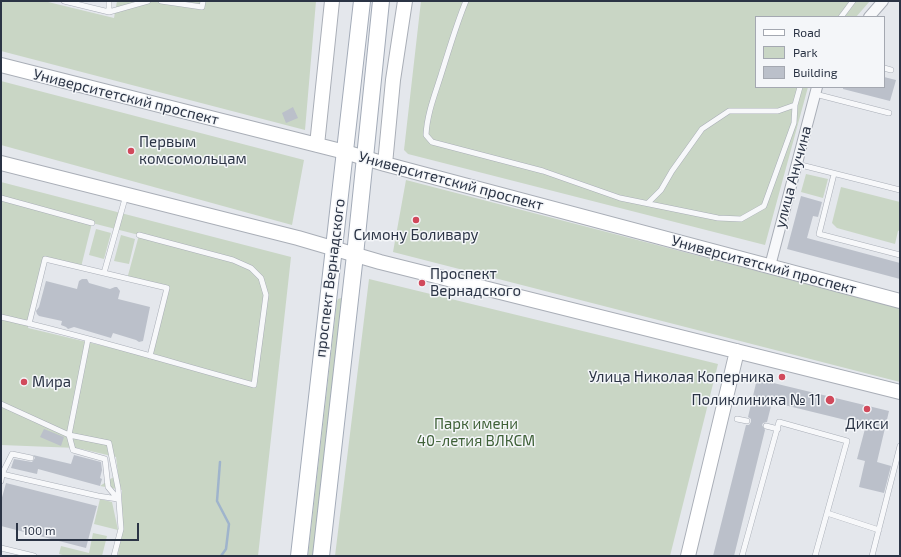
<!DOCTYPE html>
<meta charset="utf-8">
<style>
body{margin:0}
#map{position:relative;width:901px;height:557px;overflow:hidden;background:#e4e7ec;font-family:"Exo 2",sans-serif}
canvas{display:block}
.frame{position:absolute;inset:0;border:2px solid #2b3445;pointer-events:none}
.legend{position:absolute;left:755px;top:16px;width:130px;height:72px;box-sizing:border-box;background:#f4f6f9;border:1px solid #a4a8b1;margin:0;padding:5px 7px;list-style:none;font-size:12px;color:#2b3445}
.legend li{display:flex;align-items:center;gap:8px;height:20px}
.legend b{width:20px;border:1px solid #a4a8b1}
.scale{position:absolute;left:16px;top:523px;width:123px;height:18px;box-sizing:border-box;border:2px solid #2b3445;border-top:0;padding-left:5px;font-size:12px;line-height:14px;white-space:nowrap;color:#2b3445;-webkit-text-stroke:3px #f4f6f9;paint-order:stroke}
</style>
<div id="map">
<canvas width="901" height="557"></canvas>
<div class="frame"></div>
<ul class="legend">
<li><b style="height:5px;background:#fff"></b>Road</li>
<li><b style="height:11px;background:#c9d6c5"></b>Park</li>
<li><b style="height:11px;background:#bbc0ca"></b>Building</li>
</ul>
<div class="scale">100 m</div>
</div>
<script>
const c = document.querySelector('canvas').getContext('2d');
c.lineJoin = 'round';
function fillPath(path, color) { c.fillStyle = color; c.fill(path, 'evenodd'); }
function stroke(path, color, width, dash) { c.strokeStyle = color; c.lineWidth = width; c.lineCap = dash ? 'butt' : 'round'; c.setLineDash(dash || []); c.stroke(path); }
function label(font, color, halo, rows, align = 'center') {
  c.font = font + ' "Exo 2",sans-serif'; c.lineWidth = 3; c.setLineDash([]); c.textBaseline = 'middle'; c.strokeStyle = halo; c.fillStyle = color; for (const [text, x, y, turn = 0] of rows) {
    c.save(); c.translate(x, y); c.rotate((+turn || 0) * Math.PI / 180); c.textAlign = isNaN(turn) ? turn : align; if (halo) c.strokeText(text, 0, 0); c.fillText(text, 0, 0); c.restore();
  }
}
const green = new Path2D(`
 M1 1H44L114 18 117 1H316L305 130 1 51Z
 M421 1H870L856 17H756V87H808L765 245 408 154 404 150Z
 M1 81 304 160 292 225 1 145Z
 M806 174 828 179 823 198 801 192Z
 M406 180 900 308V382L393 252Z
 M1 182 291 257 258 556H118L122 490 100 486 118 474 116 457 77 448 1 445ZM92 223 139 235 127 279 167 288 150 357 28 328 45 259 81 267Z
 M841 187 900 202V230L898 231 895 244 837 228 832 223Z
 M96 229 111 233 104 259 89 255Z
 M121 235 135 239 129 264 114 261Z
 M369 279 718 364 670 556H335Z
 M341 298 343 299 315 556H308L337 301 338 299Z
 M100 499 112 502 118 530 94 524Z
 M93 533 107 536 102 556H66L59 554 61 546 89 553Z`);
const stream = new Path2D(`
 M220 462 217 501 229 524 226 549 221 556`);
const building = new Path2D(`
 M884 77 896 80 890 101 843 89V87H884Z
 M293 107 298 118 286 123 282 113Z
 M801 196 822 202 818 217 813 216 807 238 900 263V279L787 249Z
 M82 279H87L89 283 110 289 115 287H117L120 291 118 299 150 307 143 341 139 342 136 340 113 333 111 338 74 327 68 329 66 327 61 325 62 321 39 316 37 314 36 311 39 307 46 281 77 289 79 281Z
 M757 379 889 411 877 462 891 466 884 493 859 487 865 461 857 459 866 425 772 402 767 422 763 423 762 425 765 430 734 556H713L746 425H749L751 422V419L748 417Z
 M44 429 64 437 61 446 40 437Z
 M33 455 71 464 74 455 101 462 102 470 100 478 102 479 100 486 38 469 37 474 11 468 14 459 32 462 35 458Z
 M6 483 97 506 86 548 1 526V501Z`);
const lane = new Path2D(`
 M64 1 109 12V1
 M161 1 202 7 203 1
 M466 1C456 25 449 50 441 75 435 94 427 114 426 135L432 142 543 171 620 198 718 218 741 219 764 206 794 123 795 105 800 87
 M109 12 148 1
 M841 17 853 1
 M884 68 891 70
 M815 94 889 113
 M797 164 900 190
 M834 174 819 234 900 255
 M1 198 92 223
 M648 203 661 190 672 171 702 129 729 111H778L795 105
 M104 273 126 195
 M1 317C86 336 170 362 254 385L266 295 261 278 251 268 233 260 139 235
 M29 324 45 259 167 288 150 356
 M88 339 69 435 73 450 105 459 108 487 118 499
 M1 404 69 435 109 443 118 488 121 529 114 556
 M737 419 747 421
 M766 426 778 429
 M2 474 12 454 31 458
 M1 481 2 474 98 496 118 499
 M827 513 879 530
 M1 548 34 556
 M742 556 779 422 847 441 815 556
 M872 556 900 446`);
const street = new Path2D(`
 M869 17 883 1
 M770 266 817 87`);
const secondary = new Path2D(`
 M1 65 345 152 385 164 900 301
 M317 145 332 1
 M1 163 298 238 380 262 900 392
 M385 164 393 80 405 1
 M688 556 737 351`);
const primary = new Path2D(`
 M299 556 362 1
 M321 556 355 255 381 1`);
const markers = [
 [131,151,4,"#d1495b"],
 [416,220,4,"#d1495b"],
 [422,283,4,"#d1495b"],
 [782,377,4,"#d1495b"],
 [24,382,4,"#d1495b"],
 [830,400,5,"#d1495b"],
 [867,409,4,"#d1495b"]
];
const streetNames = [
 ["Университетский проспект",126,97,14],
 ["улица Анучина",793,177,-75],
 ["Университетский проспект",451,181,15],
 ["Университетский проспект",764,265,15],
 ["проспект Вернадского",330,278,-83]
];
const poiNames = [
 ["Первым",139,142],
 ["комсомольцам",139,159],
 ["Симону Боливару",416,235,"center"],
 ["Проспект",430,274],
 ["Вернадского",430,291],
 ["Улица Николая Коперника",774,377,"right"],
 ["Мира",32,382],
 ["Поликлиника № 11",821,400,"right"],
 ["Дикси",867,424,"center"]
];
const parkNames = [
 ["Парк имени",476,424],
 ["40-летия ВЛКСМ",476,441]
];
fillPath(green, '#c9d6c5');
stroke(stream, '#9fb4cc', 2.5);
fillPath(building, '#bbc0ca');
stroke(lane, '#a9aeb7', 6);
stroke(street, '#a9aeb7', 12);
stroke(secondary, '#a9aeb7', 16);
stroke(primary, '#a3abb8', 18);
stroke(lane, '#f7f8fa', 5);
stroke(street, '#f7f8fa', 10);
stroke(secondary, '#fff', 14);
stroke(primary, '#fff', 16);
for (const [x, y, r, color] of markers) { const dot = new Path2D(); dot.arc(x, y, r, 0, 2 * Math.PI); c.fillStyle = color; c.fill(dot); stroke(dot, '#f4f6f9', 1.5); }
label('15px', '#2b3445', '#f4f6f9', streetNames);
label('15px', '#2b3445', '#f4f6f9', poiNames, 'left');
label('15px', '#3f6138', '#f4f6f9', parkNames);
</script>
